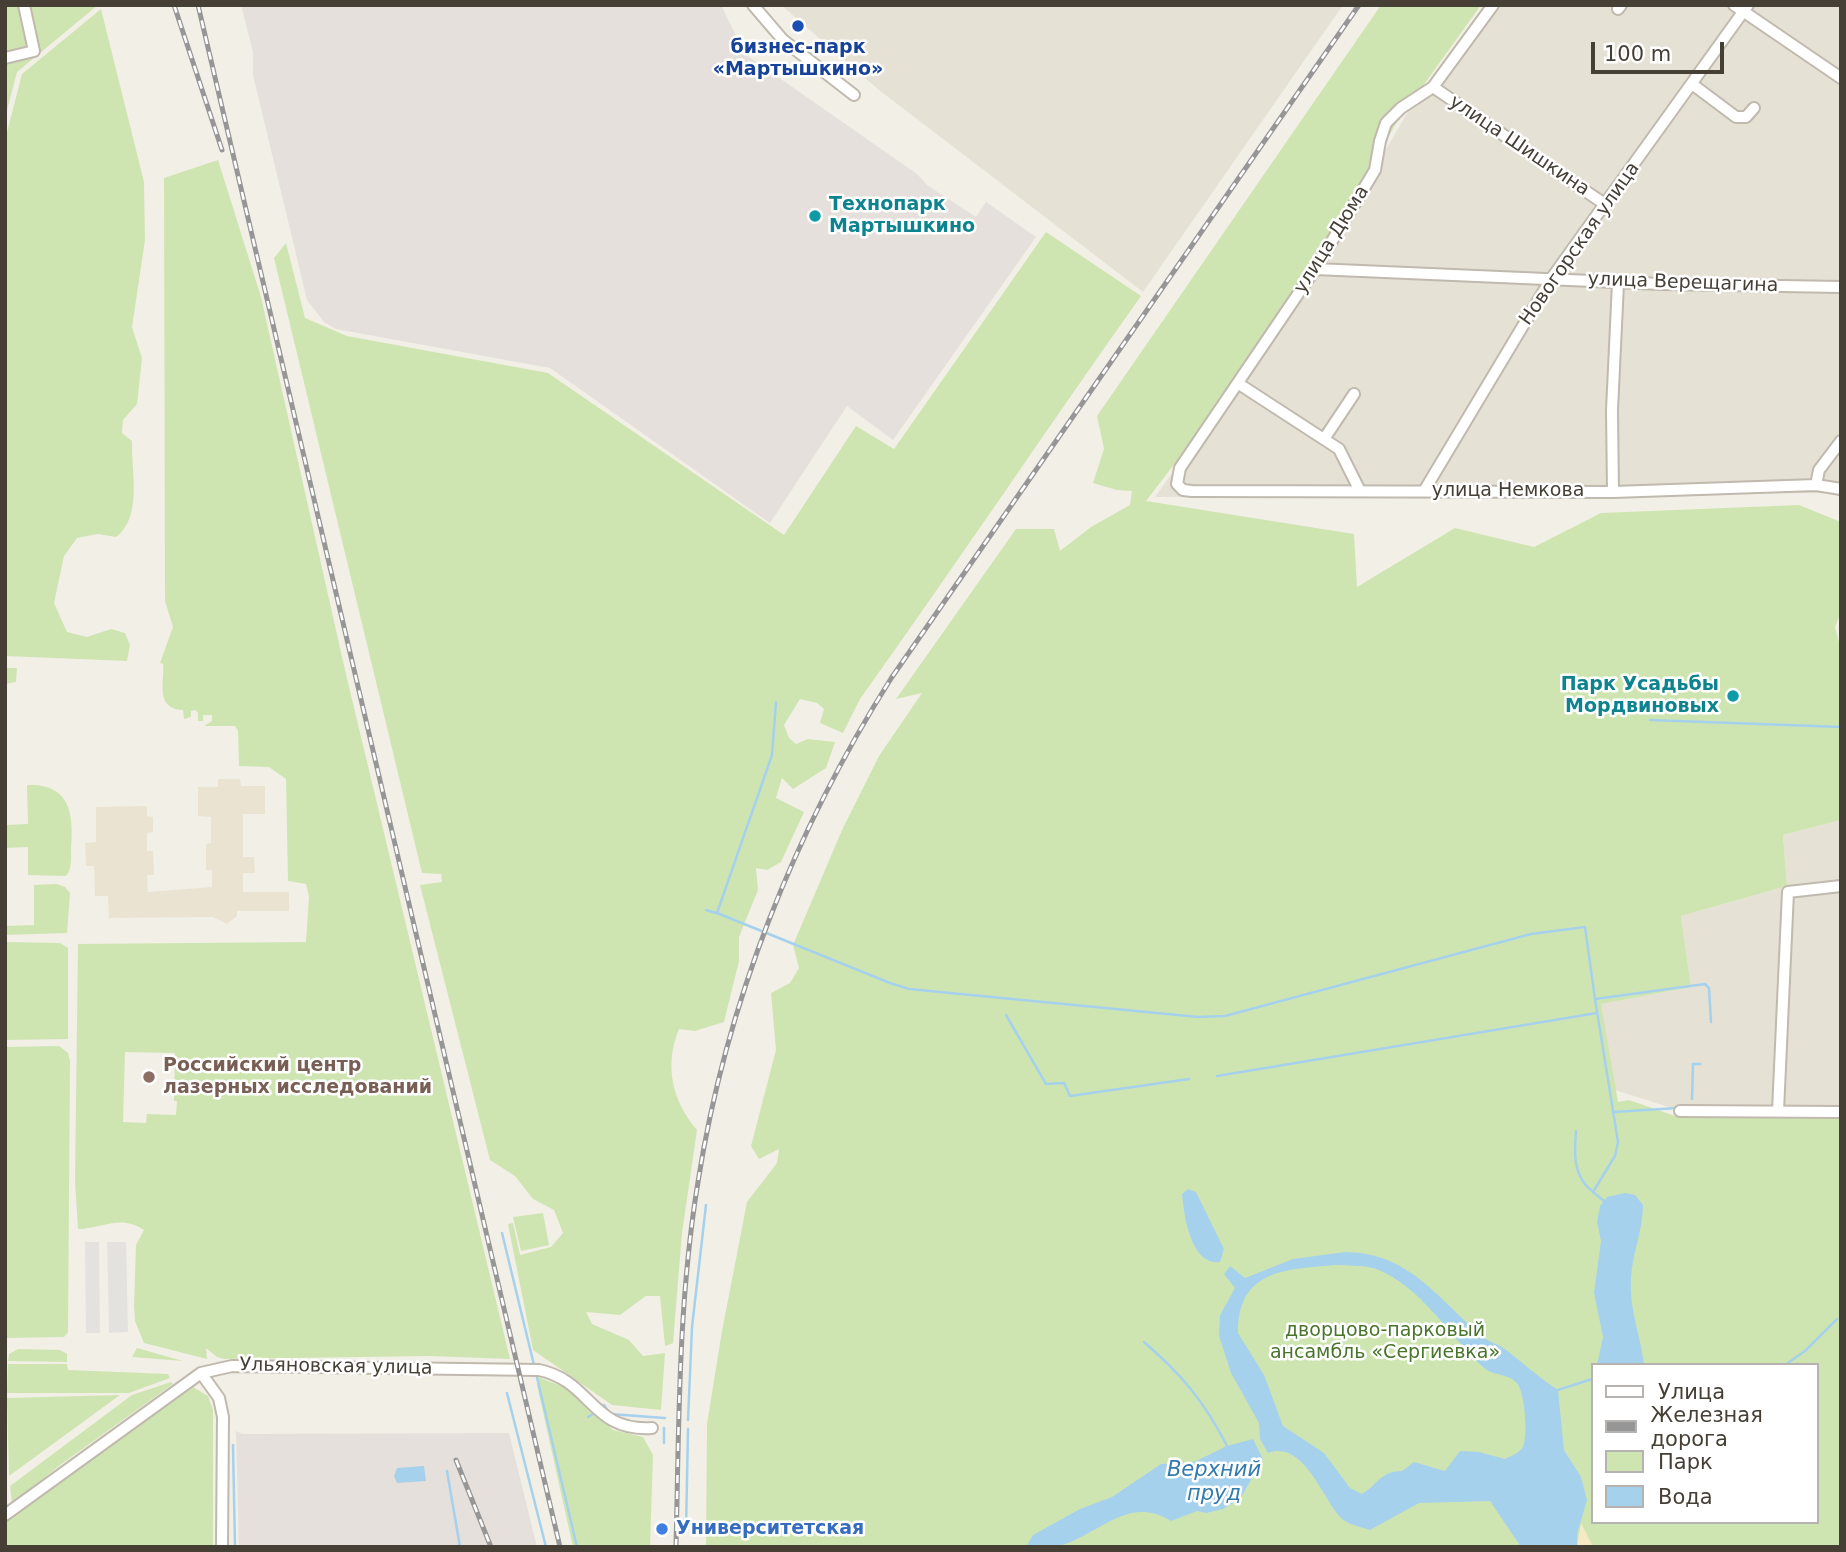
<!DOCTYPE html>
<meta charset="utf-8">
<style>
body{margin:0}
#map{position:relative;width:1846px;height:1552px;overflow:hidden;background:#f2efe7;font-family:"DejaVu Sans",sans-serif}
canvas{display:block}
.frame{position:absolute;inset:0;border:7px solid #453f36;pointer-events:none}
.legend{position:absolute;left:1591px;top:1363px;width:228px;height:161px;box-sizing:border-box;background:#fff;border:2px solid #b5b2af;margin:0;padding:9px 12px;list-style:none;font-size:21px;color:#453f36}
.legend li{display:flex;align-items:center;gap:14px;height:35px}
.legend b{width:35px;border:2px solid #b5b2af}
.scale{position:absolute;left:1591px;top:42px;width:133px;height:32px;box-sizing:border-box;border:4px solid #453f36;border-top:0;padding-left:9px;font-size:21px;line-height:24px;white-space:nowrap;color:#453f36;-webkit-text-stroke:5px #fff;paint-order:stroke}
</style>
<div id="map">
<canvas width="1846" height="1552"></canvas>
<div class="frame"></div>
<ul class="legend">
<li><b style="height:9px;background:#fff"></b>Улица</li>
<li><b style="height:9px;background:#969696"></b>Железная дорога</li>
<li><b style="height:19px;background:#cfe5b1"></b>Парк</li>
<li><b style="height:19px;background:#a6d1ed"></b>Вода</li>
</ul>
<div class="scale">100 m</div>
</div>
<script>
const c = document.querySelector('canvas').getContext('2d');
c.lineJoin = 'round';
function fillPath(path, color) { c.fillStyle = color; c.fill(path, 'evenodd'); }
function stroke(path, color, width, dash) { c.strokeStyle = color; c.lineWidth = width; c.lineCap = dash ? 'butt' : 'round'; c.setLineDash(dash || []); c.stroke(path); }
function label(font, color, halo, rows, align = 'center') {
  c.font = font + ' "DejaVu Sans",sans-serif'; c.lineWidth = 5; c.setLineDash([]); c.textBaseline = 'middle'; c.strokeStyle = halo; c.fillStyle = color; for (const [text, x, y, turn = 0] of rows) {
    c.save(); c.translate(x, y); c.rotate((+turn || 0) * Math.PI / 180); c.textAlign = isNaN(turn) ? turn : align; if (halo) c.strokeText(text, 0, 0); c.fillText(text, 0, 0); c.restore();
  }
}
const residential = new Path2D(`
 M781 5H1343L1143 292 879 90Z
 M1491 5H1841V497L1829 493 1155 497 1305 288 1406 115Z
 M1841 820V1109H1675L1615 1090 1600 1004 1691 987 1681 916 1787 886 1783 835Z`);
const industrial = new Path2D(`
 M241 5H721L745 54 917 174 927 185 976 217 986 202 1036 237 893 440 847 406 770 523 550 368 336 329 324 322 307 300 253 75V52Z
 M236 1431 242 1434 509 1433 537 1547H239Z`);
const education = new Path2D(`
 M218 779H240L241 786H265V814H243V857H254L255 873H243V892H289V911H237V916L227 924 213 917 109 918 108 896H95L94 866H86L85 843 96 842V807L147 806V816L153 817V832L147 833V851H153L154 875H147L148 892 212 887V870H206V844L211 843V817L198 816V787H218Z`);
const green = new Path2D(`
 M5 5H98L17 72 5 118Z
 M1381 5H1481L1395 125 1293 309 1146 501 1354 534 1357 587 1455 528 1534 547 1601 513 1799 505 1841 522V612L1835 627 1841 650V820L1783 835 1787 886 1681 916 1691 987 1601 1004 1618 1102 1629 1100 1681 1118V1115L1841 1118V1547H706L707 1424 722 1331 747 1202 777 1163 779 1149 759 1159 751 1146 776 1050 771 993 790 983 799 968 793 945 842 830 879 756 922 693 896 699 1016 529H1054L1060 551 1091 527 1130 505 1132 491 1117 490 1093 483 1104 449 1097 416ZM1592 1365H1816V1522H1592Z
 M101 9 144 182 145 240 132 327 142 358 137 404 123 420 122 433 132 441C131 471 143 517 116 537L98 534 77 538 64 556 54 603 67 632 87 637 111 629 125 633 130 645 127 661 5 656V140L22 74Z
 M218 160 261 297 345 670 510 1359 429 1356 224 1359 217 1357 206 1348 207 1359 144 1343 135 1321 134 1306 136 1245 144 1230C121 1214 103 1228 78 1229L75 1181 78 944 306 942 309 897 306 884 288 881 286 779 269 767 239 766 238 731 235 726H204L212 721V715H203V721H198V713L195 710 191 711V717L184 719 183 710C154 709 165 681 163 664L160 663 173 627 165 601 164 178ZM125 1052 175 1053 174 1101H177L176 1115 147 1114 146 1123 123 1122Z
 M1046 232 1141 296C1046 430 955 566 860 699L843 733 820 723 824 709 817 703 800 699 784 725 789 738 796 744 808 739 835 742 826 768 793 789 782 778 776 798 804 812 781 862 767 870 756 868 758 890 739 937V961L724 1022 695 1031 679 1029C664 1065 672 1101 697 1130L682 1233 673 1343 665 1346 660 1296H646L620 1315 586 1312 592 1324 629 1340 643 1356 665 1353 661 1410 612 1405 533 1350 508 1224 513 1223 520 1255 551 1247 563 1233 554 1210 533 1199 515 1176 490 1160 420 885 442 882 441 874 422 873 274 258 286 243 305 318 347 336 548 373 784 535 856 426 894 449Z
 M5 668H17L16 682 5 684Z
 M27 785C71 783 74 815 71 850 71 859 72 869 66 876L28 875V847L5 848V825L28 824Z
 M57 884 65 887 70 893 67 933 5 935V926L34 925V885Z
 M5 942 60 943 68 948V1039L5 1040Z
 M59 1046 68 1053 70 1061 68 1332 64 1337 5 1338V1047Z
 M543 1213 549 1245 521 1251 513 1217Z
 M137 1348 183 1361 132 1357Z
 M18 1349 60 1350 67 1354V1362L8 1361 9 1354Z
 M8 1364H67L68 1370 168 1374 170 1378 129 1393H7Z
 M538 1377 569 1389 613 1430 643 1437 653 1455 650 1547H573L537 1385Z
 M171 1382 173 1384 60 1465 12 1504 10 1486 132 1395Z
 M193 1387 208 1396 213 1410V1547H5V1522Z
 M120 1395 9 1476 7 1398Z`);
const sand = new Path2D(`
 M1581 1523 1593 1547H1577Z`);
const parking = new Path2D(`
 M85 1242H99L100 1333H86Z
 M107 1242H126L128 1332 109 1333Z`);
const water = new Path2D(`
 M1188 1189 1196 1192 1224 1249 1220 1262C1191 1266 1184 1216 1182 1194Z
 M1625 1193 1635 1195 1643 1205C1643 1231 1632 1253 1631 1279 1629 1309 1641 1336 1644 1365H1597L1603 1337 1594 1293 1601 1241 1597 1222 1600 1206 1607 1197Z
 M1345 1252C1409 1252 1439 1300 1483 1337 1489 1342 1496 1343 1502 1347 1521 1361 1538 1377 1558 1390L1564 1450 1581 1477 1587 1500 1577 1534V1547H1521L1490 1501 1419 1503 1370 1530C1361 1527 1346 1524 1340 1517 1322 1497 1303 1440 1268 1453L1260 1439 1259 1423 1231 1373 1219 1336 1220 1315 1235 1288 1224 1274 1230 1266 1245 1278 1293 1259ZM1338 1265C1350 1266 1365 1265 1376 1269 1421 1286 1449 1336 1483 1367 1492 1376 1508 1373 1517 1383 1525 1393 1528 1436 1523 1447 1519 1453 1511 1456 1505 1459L1479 1452 1460 1451 1445 1471 1414 1462 1402 1471C1381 1471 1378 1484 1362 1494L1350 1488 1324 1453 1283 1426 1264 1375 1238 1333C1238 1268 1288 1269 1338 1265Z
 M1253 1439 1263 1459 1240 1499 1223 1509 1206 1513 1197 1511 1171 1521C1128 1494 1099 1535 1059 1546 1049 1549 1036 1547 1026 1547L1033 1535 1080 1509 1112 1497 1161 1464 1194 1462 1227 1446Z
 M424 1466 426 1481 397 1483 394 1476 397 1468Z`);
const stream = new Path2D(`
 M776 702 772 755 717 913 890 983 909 989 1198 1017 1225 1016 1531 934 1585 927 1595 999
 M1650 720 1841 727
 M706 910 716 913
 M1006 1015 1046 1084 1064 1083 1070 1096 1189 1079
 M1217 1076 1597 1013
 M1692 1099 1693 1064H1700
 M1614 1112 1677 1108
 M1576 1131C1574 1154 1573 1177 1593 1192
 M1604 1201 1593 1192 1615 1156 1618 1142 1595 999 1705 984 1709 988 1711 1022
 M502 1233 534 1365
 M1144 1342C1182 1375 1204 1401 1227 1446
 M1785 1365 1805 1351 1837 1319
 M536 1373 577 1547
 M1558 1390 1592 1379
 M507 1393 546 1547
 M600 1407 604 1405 610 1414 665 1418
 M588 1417 593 1414
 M688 1420 692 1327 706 1205
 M664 1443V1428
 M233 1445 235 1547
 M447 1471 460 1547
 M686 1530 688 1429`);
const minor = new Path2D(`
 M753 5 783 40 854 95
 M1493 5 1433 87 1401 108 1386 123 1380 141 1375 170 1315 269 1180 468 1177 484 1183 490 1192 491 1613 492 1816 485 1841 489
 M1734 5 1841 78
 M1618 9 1621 5
 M5 58 34 51 24 5
 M1692 84 1736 117H1746L1754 108
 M1433 87 1606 205
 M1315 269 1661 284 1841 287
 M1239 384 1339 449 1360 491
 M1324 439 1354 394
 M1816 485 1819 470 1841 441
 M1424 491 1551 279 1748 5
 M1613 492 1612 410 1618 283
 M1680 1111 1841 1112
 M1778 1111 1788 892 1841 886
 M201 1373 219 1398 223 1417 222 1547
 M5 1515 201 1373 232 1366 539 1370C592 1381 591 1432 652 1428`);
const rail = new Path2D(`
 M174 5 222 150
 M198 5 560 1547
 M456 1460 491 1547
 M676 1547C679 1425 678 1303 698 1182 726 1003 795 830 892 677L1359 5`);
const markers = [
 [798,26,7,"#1a4fb4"],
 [815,216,7,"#0f9aa8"],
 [1733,696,7,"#0f9aa8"],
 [149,1077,7,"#8d6e63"],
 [662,1529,7,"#3f7fe0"]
];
const transitNames = [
 ["бизнес-парк",798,48],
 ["«Мартышкино»",798,70]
];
const streetNames = [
 ["улица Шишкина",1519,146,34],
 ["улица Дюма",1332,240,-58],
 ["Новогорская улица",1580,244,-55],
 ["улица Верещагина",1683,283,2],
 ["улица Немкова",1508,491],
 ["Ульяновская улица",336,1367,1]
];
const cultureNames = [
 ["Технопарк",829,205],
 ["Мартышкино",829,227],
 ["Парк Усадьбы",1719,685,"right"],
 ["Мордвиновых",1719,707,"right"]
];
const educationNames = [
 ["Российский центр",163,1066],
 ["лазерных исследований",163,1088]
];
const parkNames = [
 ["дворцово-парковый",1385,1331],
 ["ансамбль «Сергиевка»",1385,1353]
];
const shopNames = [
 ["Университетская",676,1529]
];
const waterNames = [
 ["Верхний",1214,1471],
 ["пруд",1214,1495]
];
fillPath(residential, '#e6e1d5');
fillPath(industrial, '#e5e0db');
fillPath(education, '#ebe3d1');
fillPath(green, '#cfe5b1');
fillPath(sand, '#f5eac4');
fillPath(parking, '#e4e2df');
fillPath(water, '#a6d1ed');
stroke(stream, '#a6d1ed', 2.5);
stroke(minor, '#c0b9ad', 14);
stroke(minor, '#fff', 10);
stroke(rail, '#969696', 5);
stroke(rail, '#fff', 2.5, [8]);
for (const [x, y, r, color] of markers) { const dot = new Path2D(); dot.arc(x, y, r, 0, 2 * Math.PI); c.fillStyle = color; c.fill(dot); stroke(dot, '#fff', 2.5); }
label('bold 19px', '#164399', '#fff', transitNames);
label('19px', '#453f36', '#fff', streetNames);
label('bold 19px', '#0d838f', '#fff', cultureNames, 'left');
label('bold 19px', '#785e54', '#fff', educationNames, 'left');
label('19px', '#49742c', '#fff', parkNames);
label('bold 19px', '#366cbe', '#fff', shopNames, 'left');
label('italic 21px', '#347bac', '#fff', waterNames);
</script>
